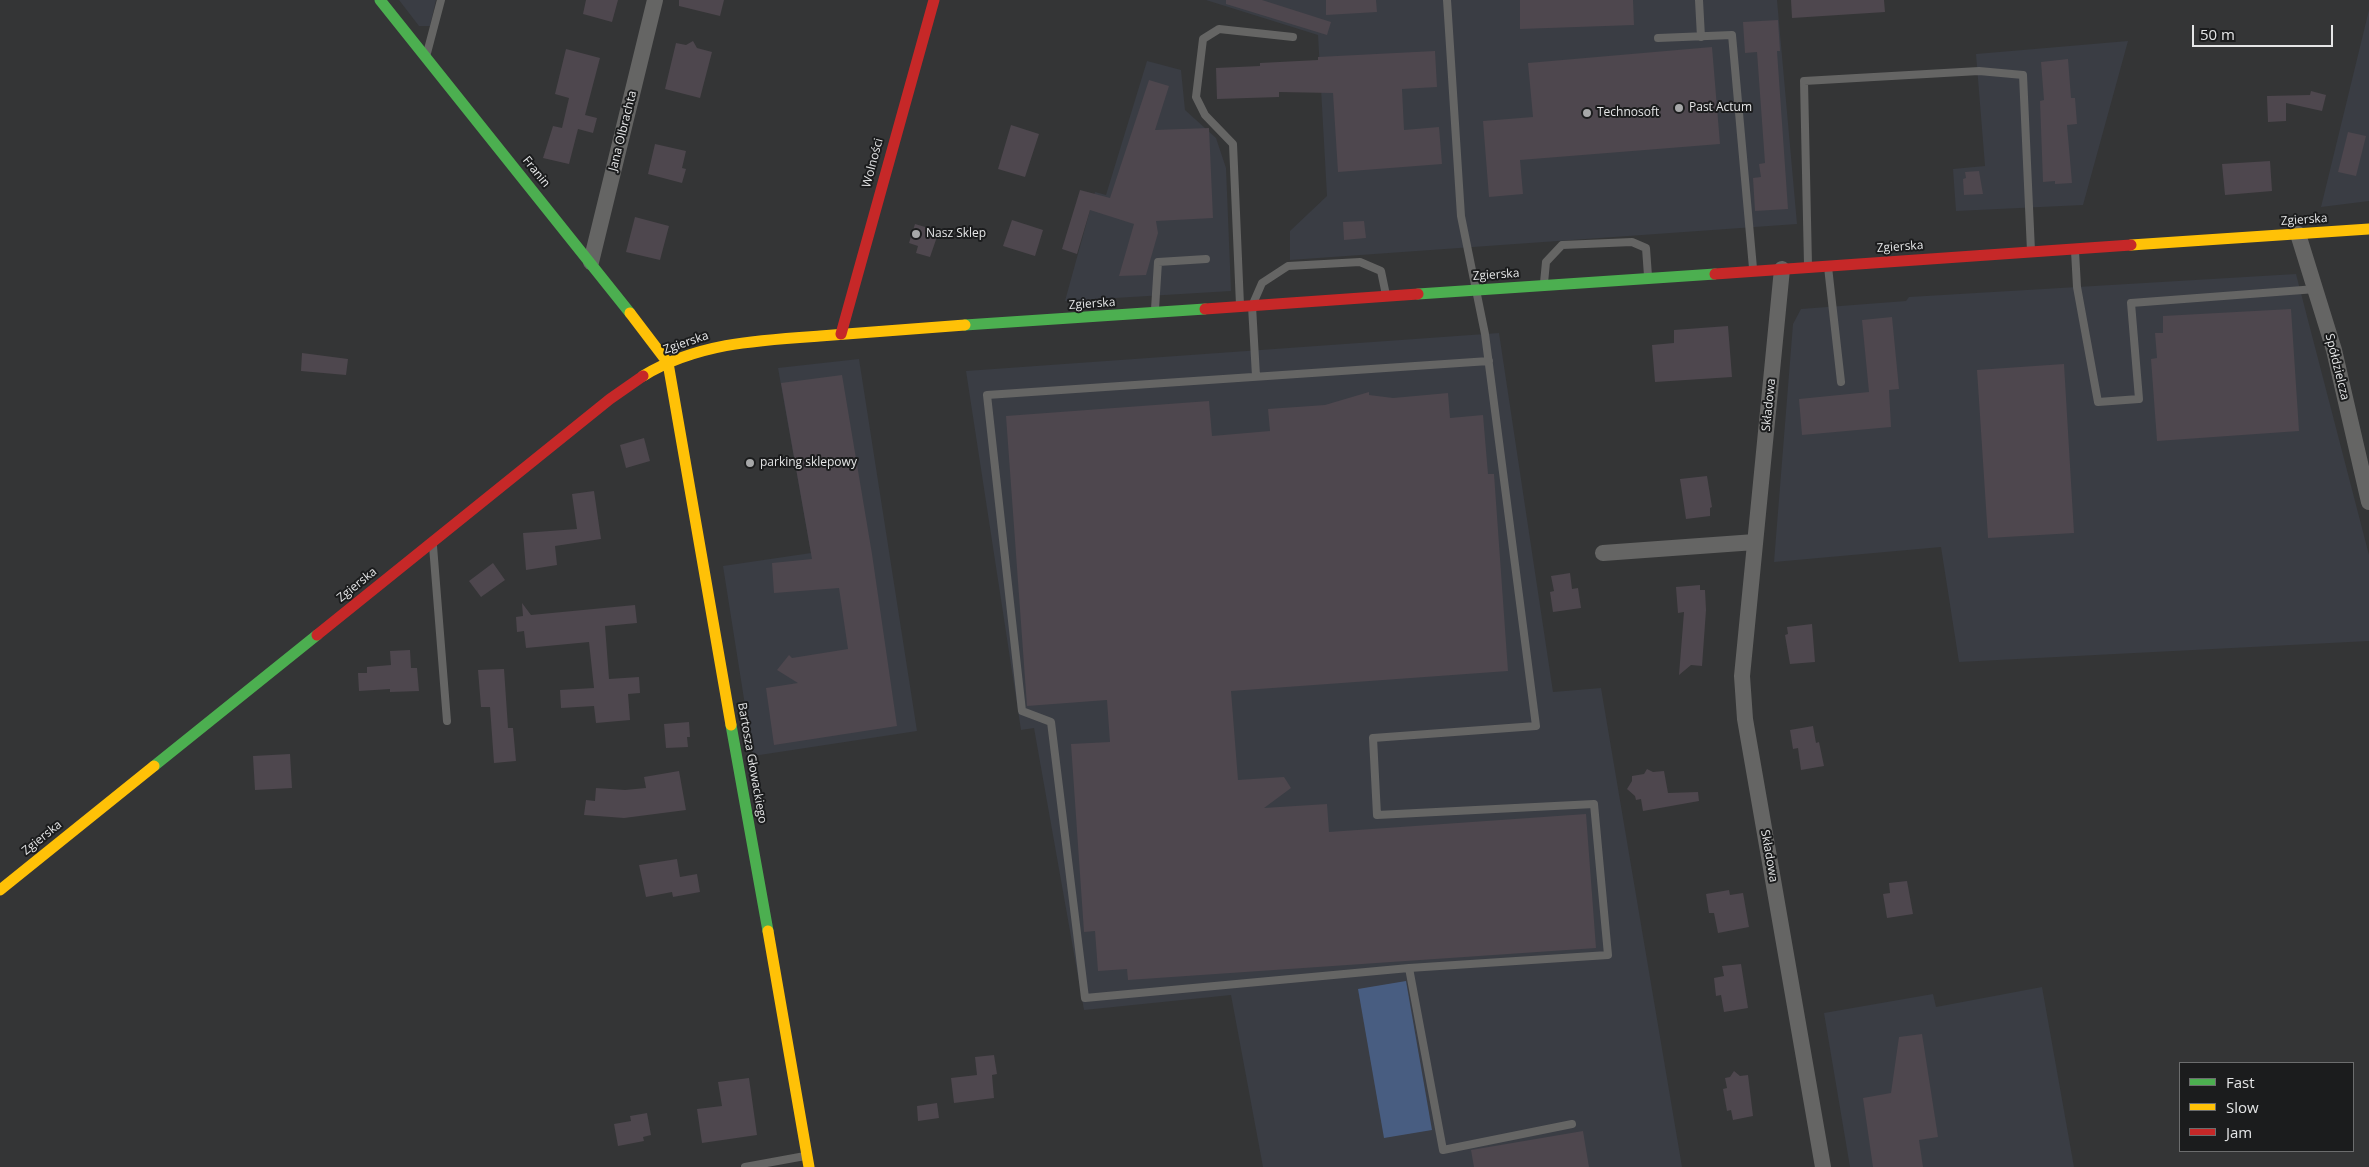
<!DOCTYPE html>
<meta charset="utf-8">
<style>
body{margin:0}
#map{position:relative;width:2369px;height:1167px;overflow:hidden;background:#343536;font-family:"Open Sans",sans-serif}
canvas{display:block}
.legend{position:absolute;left:2179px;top:1062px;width:175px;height:90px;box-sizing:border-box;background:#1b1c1d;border:1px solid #6c6d6e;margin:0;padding:6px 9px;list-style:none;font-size:15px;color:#e5e6e7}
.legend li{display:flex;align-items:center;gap:10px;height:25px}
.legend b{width:25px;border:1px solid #6c6d6e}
.scale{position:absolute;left:2192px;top:25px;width:141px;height:22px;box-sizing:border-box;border:2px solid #e5e6e7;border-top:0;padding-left:6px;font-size:15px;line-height:18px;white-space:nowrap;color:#e5e6e7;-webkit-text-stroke:4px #1b1c1d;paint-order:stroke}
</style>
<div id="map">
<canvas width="2369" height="1167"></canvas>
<ul class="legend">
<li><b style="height:6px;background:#4caf50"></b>Fast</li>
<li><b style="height:6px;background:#ffc107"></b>Slow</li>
<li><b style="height:6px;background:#c62828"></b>Jam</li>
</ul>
<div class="scale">50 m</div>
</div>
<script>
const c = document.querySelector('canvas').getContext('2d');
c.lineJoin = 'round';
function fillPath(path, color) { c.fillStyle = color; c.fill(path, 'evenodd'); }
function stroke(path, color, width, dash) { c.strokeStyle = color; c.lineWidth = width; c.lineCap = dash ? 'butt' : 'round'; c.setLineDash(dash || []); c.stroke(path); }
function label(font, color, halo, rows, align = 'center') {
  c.font = font + ' "Open Sans",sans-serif'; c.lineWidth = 4; c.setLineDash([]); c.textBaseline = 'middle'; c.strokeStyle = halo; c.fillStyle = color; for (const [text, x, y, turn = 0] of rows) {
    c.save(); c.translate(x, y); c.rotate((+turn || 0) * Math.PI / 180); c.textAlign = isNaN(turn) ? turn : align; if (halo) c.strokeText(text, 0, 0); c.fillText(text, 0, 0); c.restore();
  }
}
const built = new Path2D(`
 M399 0H436L430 26H419Z
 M1206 0H1777L1797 224 1290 260V231L1327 196 1318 35Z
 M2369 10V201L2321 207Z
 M2128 41 2083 205 1956 211 1953 169 1985 166 1976 54Z
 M1147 61 1181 70 1185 110 1216 138 1226 168 1231 291 1065 301 1095 192 1106 195Z
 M2296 274 2369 555V641L1959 662 1941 547 1774 562 1793 324 1801 309 1906 301 1909 297Z
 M1499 333 1553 692 1601 688 1682 1167H1263L1231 995 1084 1010 1034 728 1021 730 966 371Z
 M859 359 917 731 753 756 723 566 811 553 778 368Z
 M2042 987 2074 1167H1850L1824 1013 1933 994 1936 1007Z`);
const water = new Path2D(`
 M1406 981 1432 1130 1384 1138 1358 989Z`);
const building = new Path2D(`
 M586 0H618L612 22 583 14Z
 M679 0H724L720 16 679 6Z
 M1226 0H1262L1331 22 1327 35 1226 4Z
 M1326 0H1376L1377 12 1326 15Z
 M1520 0H1633L1634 25 1520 29Z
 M1791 0H1884L1885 12 1792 18Z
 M1778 20 1780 51H1777L1788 209 1755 211 1753 178 1761 177 1759 164 1765 163 1757 52 1745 53 1743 22Z
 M693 41 697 48 712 52 700 98 665 89 676 43 686 45Z
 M1712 47 1720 144 1520 160 1523 194 1489 197 1483 121 1533 117 1528 63Z
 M566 49 600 58 585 115 597 118 593 133 578 129 569 164 543 158 553 126 562 128 569 98 555 94Z
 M1435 51 1437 87 1402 89 1404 130 1439 127 1442 164 1338 172 1333 93 1279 92V97L1217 99 1216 68 1260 66V63L1318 60V57Z
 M2068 59 2071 98H2075L2077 124 2067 125 2072 183 2055 184V181L2043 182 2040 101 2044 100 2041 62Z
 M1149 80 1169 86 1155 130 1209 128 1213 218 1156 221 1158 233 1146 275 1119 276 1134 224 1090 210 1077 254 1062 249 1080 190 1110 198Z
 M2311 91 2326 95 2322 111 2286 103V121L2268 122 2267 96 2310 95Z
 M1011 125 1039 134 1025 177 998 169Z
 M2348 132 2366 136 2356 176 2338 172Z
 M655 144 686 151 682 168 686 169 682 183 648 174Z
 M2270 161 2272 191 2225 195 2222 164Z
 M1979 171 1983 194 1964 195 1963 179 1966 178 1965 172Z
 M635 217 669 226 660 260 626 252Z
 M1012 220 1043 230 1035 256 1003 246Z
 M1364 221 1366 238 1344 240 1343 222Z
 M915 224 939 231 930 257 916 253 918 246 909 243Z
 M2291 309 2299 431 2157 441 2151 359 2157 358 2155 333H2163V316Z
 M1892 317 1899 389 1889 390 1891 427 1802 435 1799 399 1869 392 1862 320Z
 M1728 326 1732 377 1655 382 1652 345 1674 343V330Z
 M302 353 348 359 346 375 301 371Z
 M2064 364 2074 533 1988 538 1977 370Z
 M842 375 872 554 897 726 774 745 766 688 798 683 777 670 789 655 792 658 848 649 839 588 774 593 772 563 812 559 781 383Z
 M1369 392V395L1393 398 1448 393 1450 418 1483 415 1488 474H1494L1508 671 1231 691 1238 780 1284 777 1291 788 1264 808 1327 804 1329 832 1586 814 1596 948 1128 980 1127 969 1098 971 1095 931 1084 932 1071 744 1110 742 1107 700 1027 706 1006 416 1209 401 1212 436 1270 431 1268 409 1325 405Z
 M644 438 650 461 626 468 620 445Z
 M1707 476 1712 507 1710 508V516L1686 519 1680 479Z
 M594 491 601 539 555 546 557 565 526 570 523 533 577 529 572 494Z
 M493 563 505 580 481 597 469 581Z
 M1570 573 1572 589 1578 588 1581 608 1553 612 1550 592 1554 591 1551 576Z
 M1700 585V590H1705L1706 610 1702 666 1691 665 1679 675 1684 612 1678 613 1676 587Z
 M522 603 531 615 635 605 637 623 605 626 609 679 639 677 640 693 628 694 630 720 596 723 594 706 561 708 560 690 594 688 589 642 526 648 524 631 517 632 516 617 523 616Z
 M1812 624 1815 662 1790 664 1785 635 1788 634 1787 627Z
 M410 650 411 668H417L419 691 390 692V689L359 691 358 673H367V667L391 665 390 651Z
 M504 669 508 728H513L516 761 494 763 490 707H481L478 670Z
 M689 722 690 737H687L688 747 666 748 664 724Z
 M1813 726 1816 743 1819 742 1824 766 1801 770 1798 748 1793 749 1790 730Z
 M290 754 292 788 255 790 253 756Z
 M1647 769 1653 772 1664 771 1668 793 1698 792 1699 801 1643 811 1641 799 1636 800 1635 796 1627 789 1632 781V776L1644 774Z
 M679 771 686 810 624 818 584 815 586 800 595 801 596 788 625 790 646 788 644 777Z
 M677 859 680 877 697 874 700 892 673 897 672 892 646 897 639 865Z
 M1907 881 1913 914 1887 918 1883 894 1890 893 1889 883Z
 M1729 890 1730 895 1743 893 1749 927 1718 933 1714 913H1709L1706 894Z
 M1741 964 1748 1008 1724 1012 1721 995 1716 996 1714 978 1724 976 1722 966Z
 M1922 1034 1938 1137 1919 1140 1923 1167H1873L1863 1098 1891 1093 1899 1037Z
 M994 1055 997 1074 992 1075 994 1098 954 1103 951 1078 977 1075 975 1057Z
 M1734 1071 1740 1076 1748 1075 1753 1116 1733 1120 1731 1110 1727 1111 1723 1089 1727 1088 1725 1078 1730 1077Z
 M749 1078 757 1135 702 1143 697 1109 722 1106 718 1082Z
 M937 1103 939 1118 918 1121 917 1106Z
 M647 1113 651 1135 643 1137 644 1141 618 1146 614 1124 631 1121 630 1116Z
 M1583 1131 1589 1167H1474L1471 1150Z`);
const lane = new Path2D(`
 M1447 0 1461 216 1485 334 1536 726 1373 738 1377 815 1594 804 1608 955 1409 968 1443 1150 1572 1124
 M1699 0 1701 37
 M1658 38 1732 35 1753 268
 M427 53 441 0
 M2075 251 2077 287 2098 402 2139 399 2131 303 2316 289
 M1808 265 1804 81 1979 71 2023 75 2031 251
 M1828 267 1841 382
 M1544 283 1546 262 1562 245 1632 242 1646 248 1648 276
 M1240 305 1233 144 1205 115 1196 97 1203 39 1219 29 1293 37
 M1155 309 1158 262 1206 259
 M1256 376 1252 306 1262 283 1288 266 1360 262 1381 271 1386 295
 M433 546 447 721
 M1409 968 1085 998 1051 722 1022 711 987 395 1489 361
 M745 1167 805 1156`);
const street = new Path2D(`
 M2298 234 2334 350 2369 502
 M591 262 655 0
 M1782 269 1742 676 1745 719 1823 1167
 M1603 553 1755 542`);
const fast = new Path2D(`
 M380 0 630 313
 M1418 294 1715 274
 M965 325 1205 309
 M731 725 768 931
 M154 766 317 635`);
const slow = new Path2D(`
 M2131 245 2369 229
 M630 313 668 363 731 725
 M643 376C697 343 759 340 820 336 869 332 917 329 965 325
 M0 890 154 766
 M768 931 809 1167`);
const jam = new Path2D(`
 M1715 274 2131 245
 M1205 309 1418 294
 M841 334 934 0
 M317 635 610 399 643 376`);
const markers = [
 [1679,108,5,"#a7a8a9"],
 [1587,113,5,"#a7a8a9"],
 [916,234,5,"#a7a8a9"],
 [750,463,5,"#a7a8a9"]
];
const poiNames = [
 ["Past Actum",1689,108],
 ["Technosoft",1597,113],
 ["Nasz Sklep",926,234],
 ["parking sklepowy",760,463]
];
const streetNames = [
 ["Jana Olbrachta",623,131,-76],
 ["Wolności",873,163,-75],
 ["Franin",536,172,51],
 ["Zgierska",2304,220,-4],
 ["Zgierska",1900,247,-4],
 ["Zgierska",1496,275,-4],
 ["Zgierska",1092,304,-4],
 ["Zgierska",686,343,-19],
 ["Spółdzielcza",2337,367,76],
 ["Składowa",1769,405,-84],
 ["Zgierska",357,585,-39],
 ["Bartosza Głowackiego",752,763,80],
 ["Zgierska",42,838,-39],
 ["Składowa",1769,856,80]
];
fillPath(built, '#3a3d44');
fillPath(water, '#485d81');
fillPath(building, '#4e474e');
stroke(lane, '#656564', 8);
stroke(street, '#656564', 16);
stroke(fast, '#4caf50', 11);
stroke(slow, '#ffc107', 11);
stroke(jam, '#c62828', 11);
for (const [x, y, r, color] of markers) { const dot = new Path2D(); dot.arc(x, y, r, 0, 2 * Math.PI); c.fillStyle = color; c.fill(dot); stroke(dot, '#1b1c1d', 2); }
label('12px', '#e5e6e7', '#1b1c1d', poiNames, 'left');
label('12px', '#e5e6e7', '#1b1c1d', streetNames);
</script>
